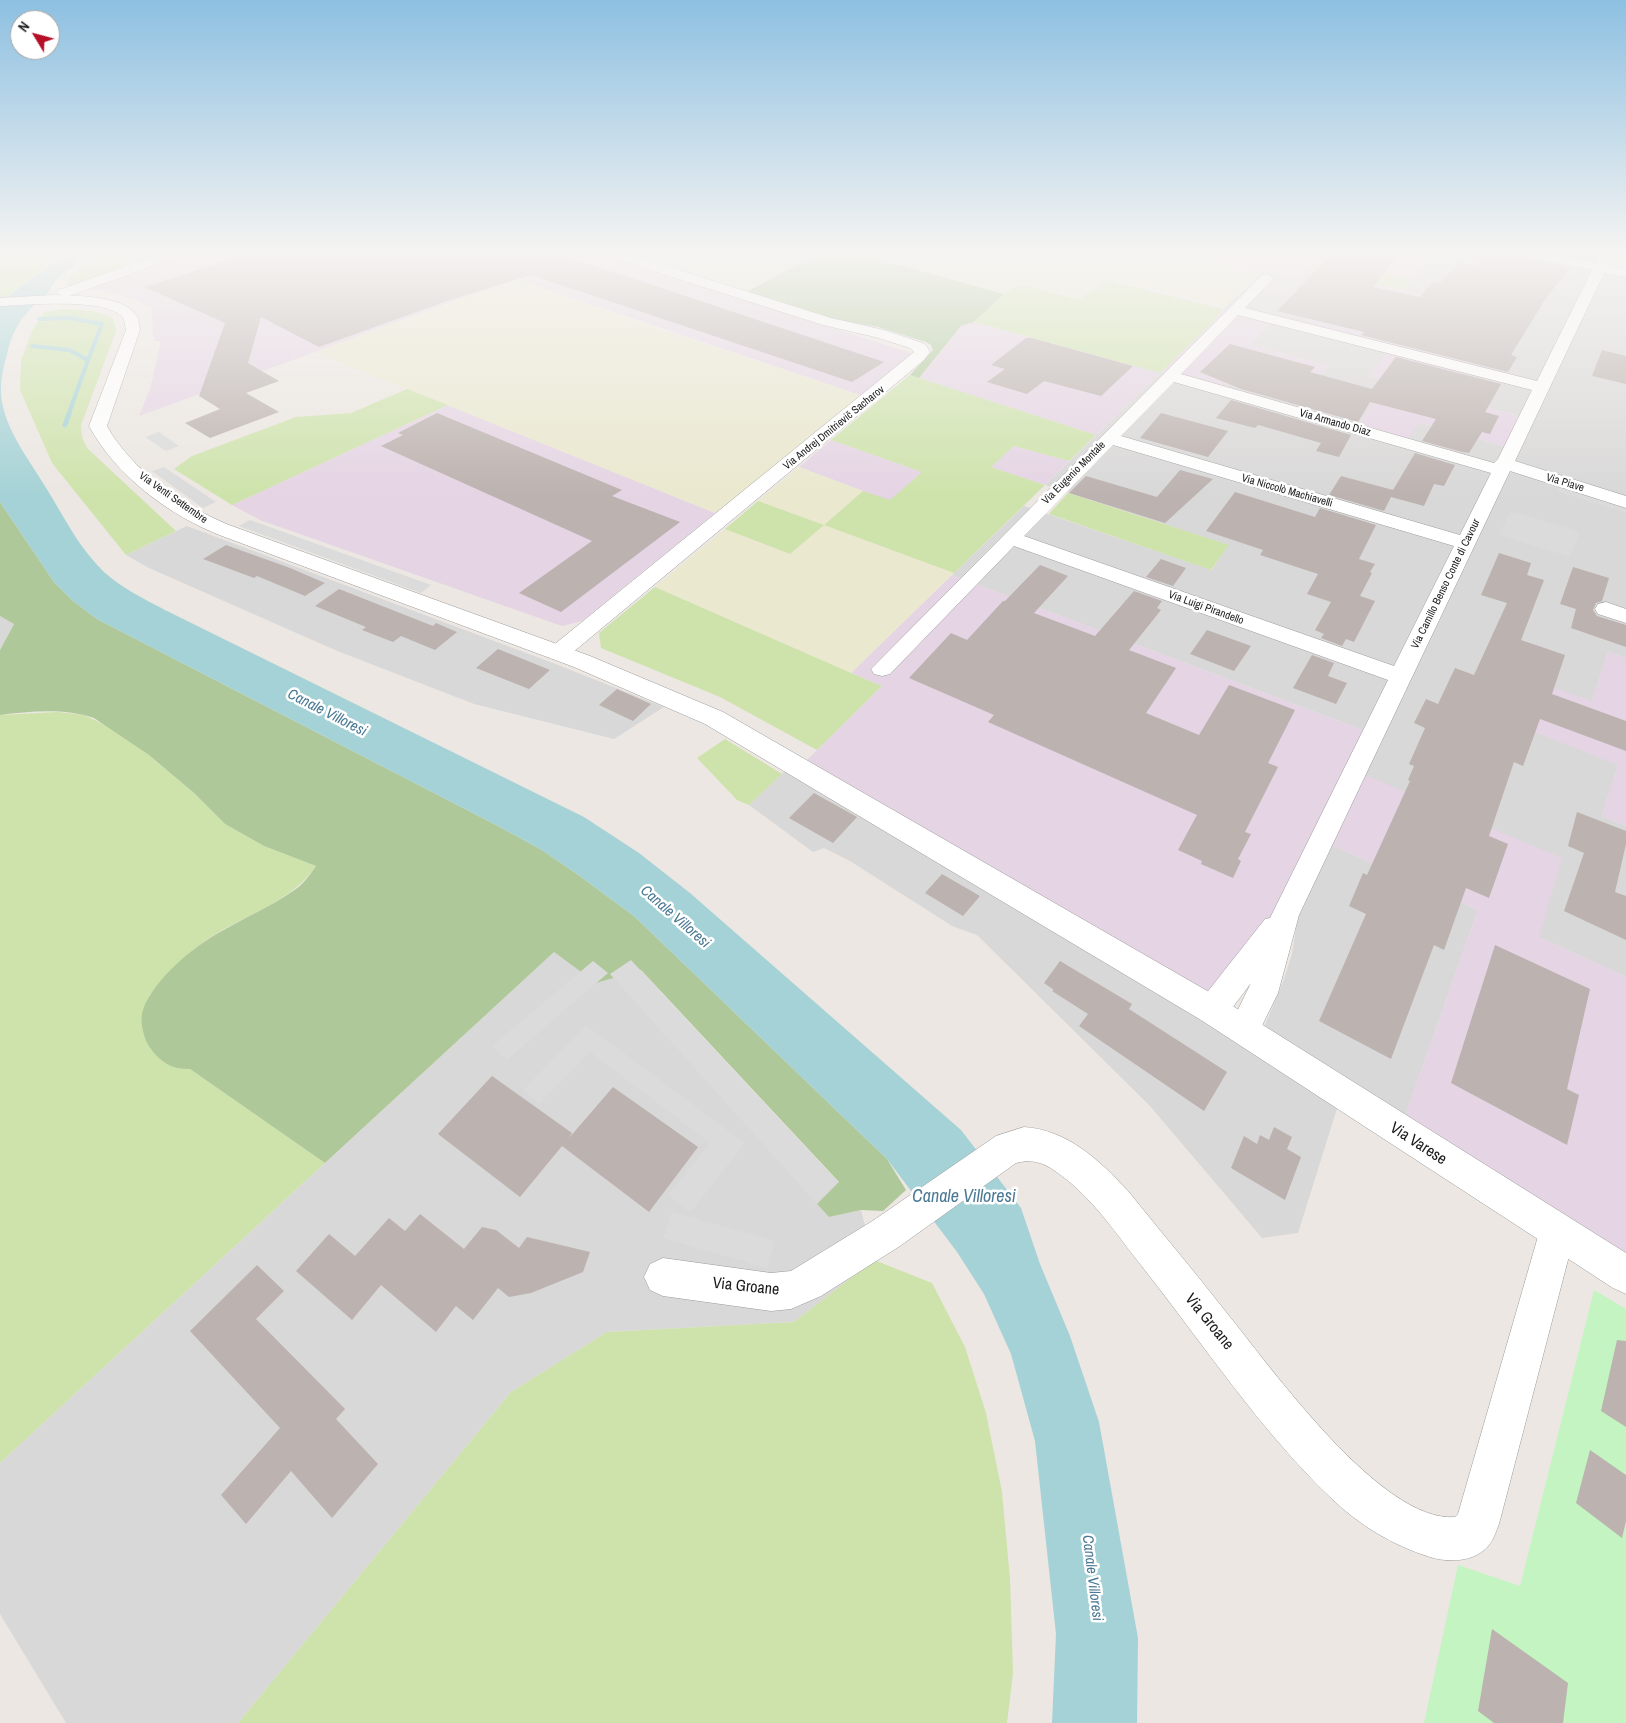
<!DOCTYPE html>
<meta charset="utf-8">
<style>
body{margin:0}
#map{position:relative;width:1626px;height:1723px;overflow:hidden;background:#ece7e2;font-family:"Archivo Narrow",sans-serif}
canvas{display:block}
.north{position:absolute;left:10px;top:10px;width:50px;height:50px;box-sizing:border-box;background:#fff;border:1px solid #a4a4a4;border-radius:50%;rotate:307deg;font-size:14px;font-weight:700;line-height:20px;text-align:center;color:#1b1b1b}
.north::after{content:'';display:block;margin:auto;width:18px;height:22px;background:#b61029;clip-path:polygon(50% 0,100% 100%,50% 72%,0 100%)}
</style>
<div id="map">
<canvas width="1626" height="1723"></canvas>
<div class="north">N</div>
</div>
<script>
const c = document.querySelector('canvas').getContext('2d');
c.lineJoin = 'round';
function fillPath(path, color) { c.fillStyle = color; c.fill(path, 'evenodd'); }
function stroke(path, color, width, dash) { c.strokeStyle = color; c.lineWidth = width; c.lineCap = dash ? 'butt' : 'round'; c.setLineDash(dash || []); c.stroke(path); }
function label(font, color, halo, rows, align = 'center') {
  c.font = font + ' "Archivo Narrow",sans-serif'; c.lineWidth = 5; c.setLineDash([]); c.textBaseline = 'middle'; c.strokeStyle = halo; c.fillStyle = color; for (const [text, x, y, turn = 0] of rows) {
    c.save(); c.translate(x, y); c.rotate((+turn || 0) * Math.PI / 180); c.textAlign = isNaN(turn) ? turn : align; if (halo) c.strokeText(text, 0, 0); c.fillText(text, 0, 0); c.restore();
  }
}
const residential = new Path2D(`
 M1433 253H1611L1526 418 1450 398 1468 369 1404 290Z
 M1309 268 1357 279 1320 297 1254 280 1261 273 1269 272 1298 279Z
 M1602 269 1626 275V658L1608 652 1592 701 1618 765 1602 816 1626 826V977L1539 937 1365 775Z
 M1249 285 1323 303 1301 325 1391 349 1369 376 1390 382 1356 427 1418 422 1511 448 1371 733 952 575 1024 506 1212 570 1228 545 1045 485 1161 372 1224 390 1243 371 1309 389 1329 366 1249 345 1271 321 1223 309Z
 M187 526 553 663 664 707 614 739 474 704 335 650 149 568 126 555Z
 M0 616 14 624 0 650Z
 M790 766 1340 1099 1298 1233 1262 1238 1150 1106 977 935 952 926 850 861 824 848 813 852 749 805Z
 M1331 845 1478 910 1403 1122 1262 1032 1284 979 1292 954 1298 916Z
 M554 952 596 983 640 970 839 1183 817 1204 829 1217 861 1210 874 1260 794 1322 607 1332 511 1392 238 1723H66L0 1614V1463Z`);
const industrial = new Path2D(`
 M186 253H599L914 354 863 396 516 279 139 416 150 389 161 341H154L151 308 134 299 90 288 103 279Z
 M1185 253H1433L1412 279 1320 258 1298 279 1269 272 1261 273Z
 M1357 279 1449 300 1492 344 1476 370 1468 369 1450 398 1526 418 1511 448 1419 422 1406 441 1356 427 1389 383 1369 376 1390 349 1300 326 1322 303 1249 285 1254 280 1320 297Z
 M1223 309 1271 321 1249 345 1329 366 1309 389 1244 371 1224 390 1161 372 1212 323Z
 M974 322 1160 373 1096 435 919 378 961 326Z
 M448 405 715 513 582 621 562 626 260 520 232 505Z
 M831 440 923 472 890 501 799 467Z
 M1014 446 1069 461 1045 485 990 467Z
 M952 575 1371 733 1284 909 1214 1003 804 763 882 686 851 673Z
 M1608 652 1626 658V826L1602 816 1618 765 1507 721 1523 678 1592 701Z
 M1365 775 1562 858 1539 937 1626 977V1263L1403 1122 1478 910 1331 845Z`);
const farmland = new Path2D(`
 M623 253H819L746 292Z
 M856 253H1185L1261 273 1226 306 1109 278 1079 300 1020 284 1004 294Z
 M516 279 639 322 863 396 715 513 315 352Z
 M799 467 863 491 824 525 954 573 851 673 655 587 725 529 790 554 823 525 758 501Z`);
const grass = new Path2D(`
 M0 253H55L60 257 4 299H0Z
 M100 253H165C144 260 123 267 102 274 90 279 80 286 66 285L72 275Z
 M1320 258 1412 279 1404 290 1309 268Z
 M1106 280 1223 309 1212 323 1160 373 974 322 1004 294 1020 284 1079 300Z
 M65 309 93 311 113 318 116 331 81 425 82 437 87 448 176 531 126 555 52 463 20 390 21 361 31 333 44 312Z
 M910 375 1096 435 1069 461 1014 446 991 467 1045 485 954 573 824 525 790 554 725 529 758 501 824 525 863 491 890 500 922 472 831 440Z
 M407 389 448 405 232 505 174 469 192 456 296 417 351 413Z
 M1068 493 1229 545 1211 570 1049 514Z
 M655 587 851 673 882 686 817 750 720 697 601 648 599 633Z
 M58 712 84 715 109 727 149 755 194 793 225 824 264 846 316 866C293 899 254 912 219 932 192 948 168 971 149 996L181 1069H190L325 1163 0 1463V715Z
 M725 739 782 774 749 805 737 800 697 758Z
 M874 1260 932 1283 965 1347 986 1413 1002 1492 1010 1579 1013 1673 1007 1723H238L511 1392 607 1332 794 1322Z`);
const forest = new Path2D(`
 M819 253H856L1004 294 974 322 961 326 919 378 910 375 933 350 931 345 926 342 878 327 832 319 746 292Z
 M0 502 54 582 72 600 97 619 498 826 542 850 577 874 634 916 887 1159 906 1190 883 1211 861 1210 829 1217 817 1204 839 1182 641 970 596 983 554 952 325 1163 190 1069C174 1070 161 1063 151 1049 144 1040 139 1021 143 1010 153 980 193 947 220 932 244 918 270 907 293 891 303 885 309 876 316 866L264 846 225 824 194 793 149 755 94 718C65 708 30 711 0 715V650L14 624 0 616Z`);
const park = new Path2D(`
 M1594 1290 1626 1309V1723H1424L1458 1565 1520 1586Z`);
const parking = new Path2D(`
 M1466 253H1510L1582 268 1577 277Z
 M159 432 179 446 166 451 145 437Z
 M164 467 216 502 203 508 152 471Z
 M1560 486 1626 507V513L1556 491Z
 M1511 511 1580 532 1570 557 1499 535Z
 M250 520 431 585 421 593 239 526Z
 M631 960 837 1182 816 1203 610 974Z
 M593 961 608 973 507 1060 492 1046Z
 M586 1025 745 1143 691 1212 668 1195 710 1143 590 1052 539 1104 523 1090Z
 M672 1212 775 1241 767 1268 663 1238Z`);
const water = new Path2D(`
 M67 253H90L56 280 45 297 4 299Z
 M37 303C21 316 11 334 7 354 4 365 1 377 1 388 0 425 30 460 48 491 65 519 80 549 104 572 122 588 144 599 165 610L584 817 639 853 690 893 961 1130 1021 1208 1040 1264 1070 1336 1099 1422 1138 1638 1137 1723H1052L1056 1634 1035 1441 1011 1354 984 1294 957 1252 887 1159 634 916 577 874 542 850 498 826 97 619 72 600 54 582 0 502V305Z`);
const streamFar1 = new Path2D(`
 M39 319 71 318 102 324 88 360
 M32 346 69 350 88 360 68 416`);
const stream = new Path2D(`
 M65 425 69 414`);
const building = new Path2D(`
 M250 253H556L884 362 852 382 531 275 450 300 319 347 261 317 248 363 279 381 246 393 279 412 210 438 185 423 220 409 199 396 225 323 145 287Z
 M1333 253H1400L1373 287 1420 297 1433 282 1440 283 1459 263 1478 267 1479 253H1518L1526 259 1570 268 1546 298 1511 355 1517 357 1508 372 1361 335 1364 332 1277 311Z
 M1026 338H1032L1133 366 1101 396 1044 381 1027 394 987 382 1005 369 991 365Z
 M1230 344 1315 367 1310 372 1372 389 1396 357 1501 384 1485 412 1499 416 1490 434 1482 432 1469 453 1462 452 1422 441 1436 419 1370 402 1358 422 1241 389 1200 372Z
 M1602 350 1626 356V384L1592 376Z
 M1231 400 1351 435 1339 457 1316 451 1321 443 1262 426 1258 425 1255 428 1216 418Z
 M437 413 622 490 612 496 680 522 561 612 519 593 592 541 381 446 403 435 398 433Z
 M1161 413 1228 431 1208 457 1140 438Z
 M1415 453 1455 465 1444 486 1434 484 1424 506 1391 497 1384 511 1329 495 1341 476 1393 490Z
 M1180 470 1213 479 1165 523 1069 493 1086 476 1157 497Z
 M1235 492 1315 517 1320 508 1376 525 1359 559 1375 564 1370 572 1372 573 1360 596 1375 601 1354 642 1346 639 1342 646 1321 638 1324 634 1315 630 1331 602 1307 594 1318 574 1260 555 1263 550 1206 531Z
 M226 545 290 568 325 583 305 596 257 576 254 578 203 559Z
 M1499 553 1531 563 1527 575 1544 580 1521 640 1565 655 1552 694 1626 721V751L1540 719 1523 766 1514 762 1489 836 1508 844 1489 898 1466 888 1444 950 1434 945 1391 1059 1319 1021 1366 914 1349 906 1363 873 1367 875 1410 781 1408 780 1414 766 1409 764 1425 728 1414 723 1426 699 1438 704 1455 668 1474 675 1507 603 1481 595Z
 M1161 559 1186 568 1173 586 1146 577Z
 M1040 565 1068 576 1034 613 1095 636 1134 591 1162 601 1157 608 1161 610 1129 650 1176 668 1146 713 1199 735 1229 685 1295 710 1268 763 1278 767 1245 832 1251 834 1238 859 1241 861 1233 878 1201 864 1202 861 1178 850 1197 815 988 722 994 715 909 678 951 633 967 640 1003 601H1005Z
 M1573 567 1609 578 1602 601 1596 603 1593 610 1597 616 1626 625V647L1571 628 1576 609 1560 604Z
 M339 589 433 626 436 623 457 632 435 650 401 636 393 642 362 630 366 627 315 606Z
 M1207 630 1251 646 1234 671 1190 654Z
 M498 649 550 670 529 689 476 668Z
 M1312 655 1334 663 1328 676 1347 683 1336 704 1293 688Z
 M617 689 651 704 633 721 599 705Z
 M814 793 857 817 833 843 789 818Z
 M1577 812 1626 831V844L1615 892 1626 896V940L1564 911 1584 853 1568 846Z
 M942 874 980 896 963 916 925 893Z
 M1495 945 1590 989 1567 1089 1579 1095 1567 1145 1451 1083Z
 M1060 961 1132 1004 1129 1009 1227 1072 1204 1111 1079 1026 1088 1014 1052 991 1054 990 1044 983Z
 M492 1076 572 1133 569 1138 613 1087 698 1147 649 1212 562 1146 520 1197 438 1134Z
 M1274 1127 1292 1137 1287 1149 1301 1157 1285 1200 1231 1168 1244 1136 1257 1144 1260 1135 1269 1140Z
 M420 1214 464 1249 482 1227 496 1230 519 1248 527 1237 590 1252 583 1272 531 1293 509 1297 498 1288 473 1320 456 1306 436 1332 381 1285 352 1320 296 1271 329 1234 355 1256 389 1218 405 1231Z
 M257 1265 284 1291 256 1319 345 1409 336 1419 378 1464 332 1518 291 1471 246 1524 221 1495 280 1428 190 1331Z
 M1617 1340 1626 1341V1427L1601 1411Z
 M1590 1450 1626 1475V1521L1622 1538 1576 1503Z
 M1492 1629 1568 1683 1563 1723H1494L1478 1711Z`);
const minor = new Path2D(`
 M162 253H181L180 256 69 296 64 297 57 293 59 290Z
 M605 253H625L831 318 884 330 920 342 926 345 930 352 924 360 566 658 558 660 550 658 547 653 550 648 914 352 910 348 875 337 823 325 606 256Z
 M1520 253H1547L1596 263 1600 253H1613L1608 265 1626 269V277L1604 273 1515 461 1626 496V508L1510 471 1299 915 1278 993 1255 1040 1244 1044 1233 1040 1228 1030 1251 983 1223 1020 1212 1024 1201 1020 1196 1010 1201 1000 1265 919 1270 918 1388 680 1014 546 890 674 882 676 874 674 871 669 1262 275 1267 274 1274 278 1245 308 1537 381 1592 270 1526 257ZM1238 315 1532 390 1498 459 1494 463 1181 374ZM1174 382 1491 473 1460 535 1121 436ZM1113 445 1454 546 1394 666 1024 536Z
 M1606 602 1626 609V623L1598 614 1595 609 1598 604Z
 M1024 1127C1068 1130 1099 1160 1128 1191 1161 1232 1194 1271 1226 1312 1270 1366 1381 1523 1455 1517L1458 1514 1539 1233 1544 1220 1557 1215 1570 1220 1575 1233 1499 1524C1496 1531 1494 1539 1489 1545 1476 1562 1449 1563 1430 1557 1392 1545 1359 1525 1330 1497 1261 1431 1203 1344 1144 1269 1117 1235 1091 1195 1055 1171 1043 1162 1031 1159 1016 1163L900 1246 821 1296 791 1309 771 1311 663 1296 650 1290 644 1277 650 1264 663 1258 771 1273 791 1271 874 1220 996 1136Z`);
const tertiary = new Path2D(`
 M54 295C76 296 122 295 136 315 139 319 139 325 140 330L107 426C131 470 183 506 229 525L590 656 723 712 1223 1000 1626 1253V1294L1613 1288 1201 1020 705 724 574 667 222 536C170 516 116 476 89 426L126 330C125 327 125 321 123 318 109 297 24 305 0 306V298Z`);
const farStreetnames = [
 ["Via Armando Diaz",1335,423,16],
 ["Via Andrej Dmitrievič Sacharov",834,428,-39],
 ["Via Eugenio Montale",1074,473,-45],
 ["Via Piave",1565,483,17],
 ["Via Niccolò Machiavelli",1287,491,16],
 ["Via Venti Settembre",173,498,35],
 ["Via Camillo Benso Conte di Cavour",1446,584,-64],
 ["Via Luigi Pirandello",1206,608,20]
];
const waterNames = [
 ["Canale Villoresi",327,713,27],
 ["Canale Villoresi",675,917,41],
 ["Canale Villoresi",1092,1578,83]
];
const nearStreetnames = [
 ["Via Varese",1418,1144,33],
 ["Via Groane",746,1287,6],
 ["Via Groane",1209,1322,51]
];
const nearWaternames = [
 ["Canale Villoresi",964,1197]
];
fillPath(residential, '#d9d8d8');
fillPath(industrial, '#e5d4e4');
fillPath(farmland, '#eae8ce');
fillPath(grass, '#cee3ab');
fillPath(forest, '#aec899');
fillPath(park, '#c4f4c1');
fillPath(parking, '#dbdbdb');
fillPath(water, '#a5d2d6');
stroke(streamFar1, '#a5d2d6', 4);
stroke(stream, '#a5d2d6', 5);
fillPath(building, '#bcb2af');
stroke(minor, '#9c9c9c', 1);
stroke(tertiary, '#9c9c9c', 1);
fillPath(minor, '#fff');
fillPath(tertiary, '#fff');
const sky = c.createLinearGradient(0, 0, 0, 495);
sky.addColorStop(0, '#8dc0e1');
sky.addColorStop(0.51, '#f6f4f2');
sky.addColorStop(1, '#f6f4f200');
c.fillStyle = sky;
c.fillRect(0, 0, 1626, 495);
label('11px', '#1b1b1b', '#fff', farStreetnames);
label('italic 15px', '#4b7994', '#fff', waterNames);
label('16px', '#1b1b1b', '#fff', nearStreetnames);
label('italic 18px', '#4b7994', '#fff', nearWaternames);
</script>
